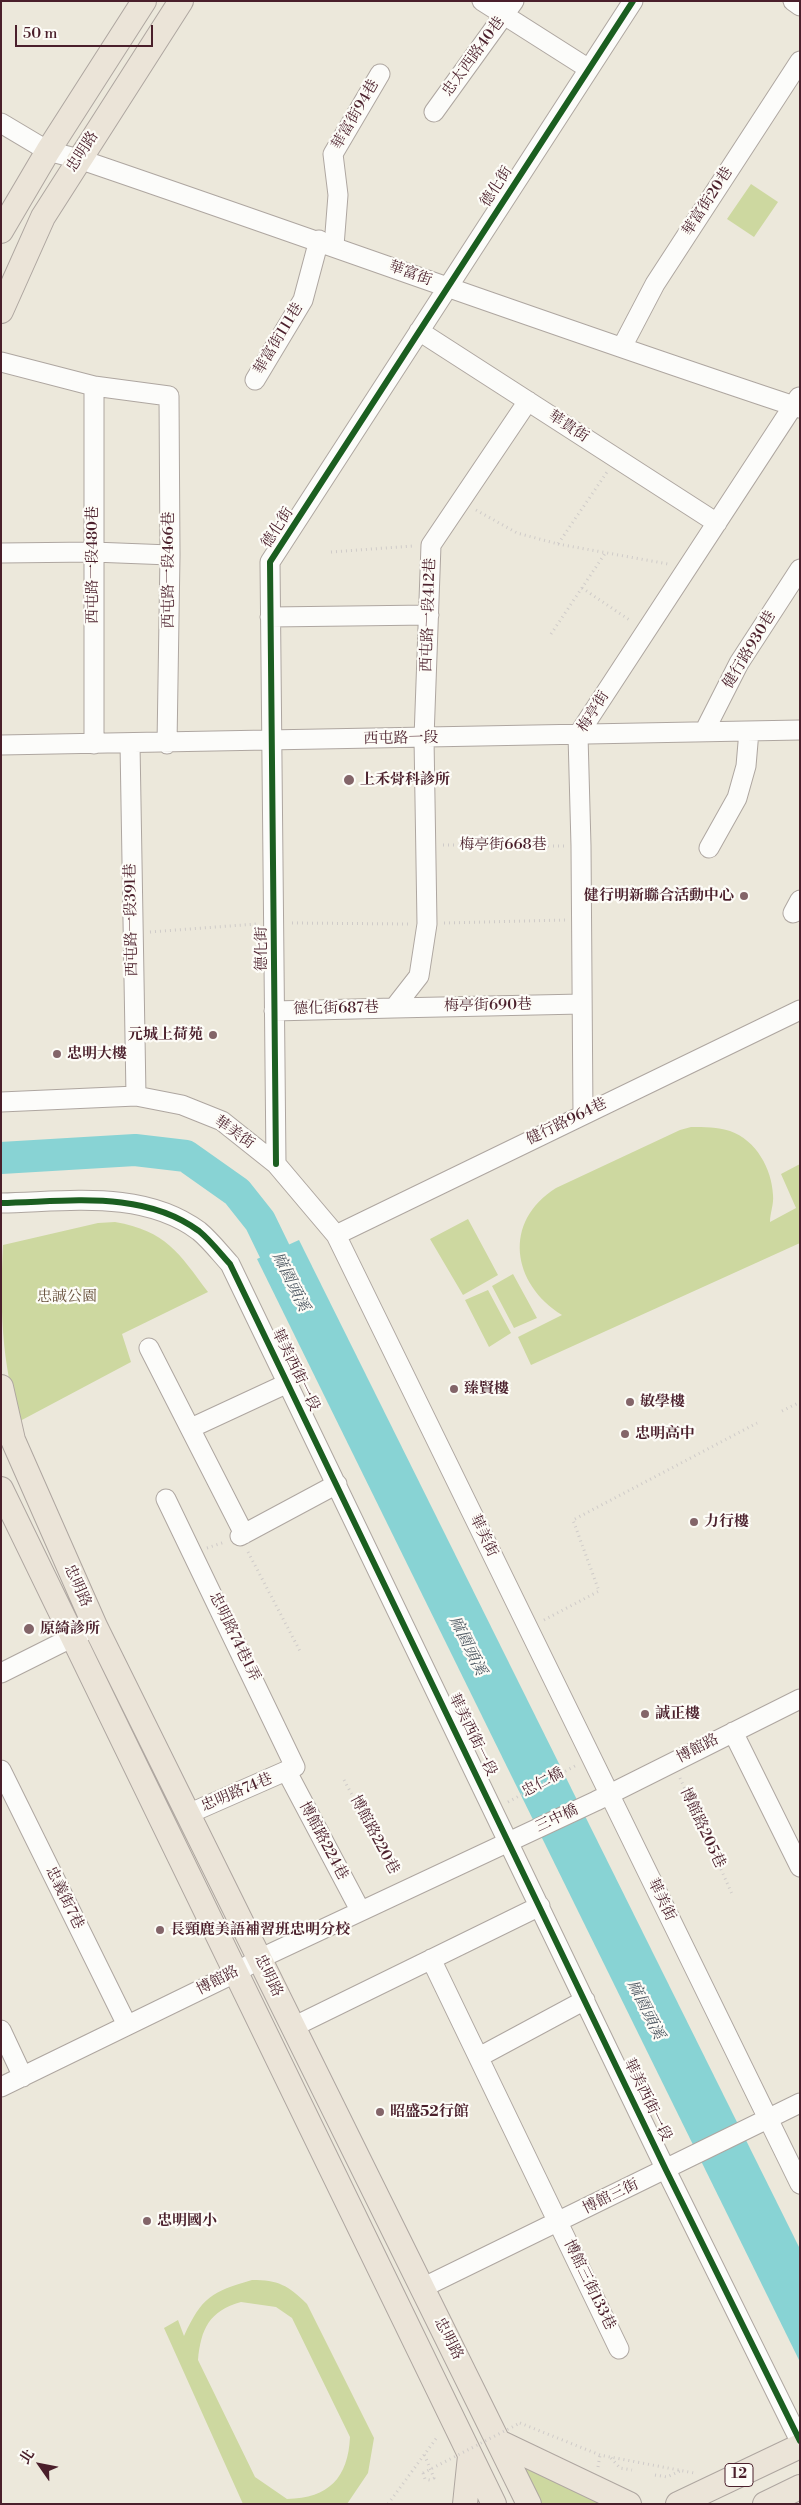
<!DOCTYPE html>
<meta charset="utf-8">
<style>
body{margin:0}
#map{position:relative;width:801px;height:2505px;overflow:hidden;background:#ece8db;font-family:"Libre Bodoni","Noto Serif TC",serif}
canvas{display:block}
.frame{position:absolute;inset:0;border:2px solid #4a1f2b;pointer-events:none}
.north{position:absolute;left:15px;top:2440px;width:50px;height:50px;-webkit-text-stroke:4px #fdfcf7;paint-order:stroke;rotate:303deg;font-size:14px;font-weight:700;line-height:20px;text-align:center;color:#4a1f2b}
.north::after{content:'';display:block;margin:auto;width:18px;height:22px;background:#4a1f2b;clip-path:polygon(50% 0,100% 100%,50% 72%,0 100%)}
.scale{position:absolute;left:15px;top:25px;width:138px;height:22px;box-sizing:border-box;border:2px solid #4a1f2b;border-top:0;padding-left:6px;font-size:15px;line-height:18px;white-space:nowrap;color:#4a1f2b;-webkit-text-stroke:4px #fdfcf7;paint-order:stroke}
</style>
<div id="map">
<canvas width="801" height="2505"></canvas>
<div class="frame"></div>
<div class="north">北</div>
<div class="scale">50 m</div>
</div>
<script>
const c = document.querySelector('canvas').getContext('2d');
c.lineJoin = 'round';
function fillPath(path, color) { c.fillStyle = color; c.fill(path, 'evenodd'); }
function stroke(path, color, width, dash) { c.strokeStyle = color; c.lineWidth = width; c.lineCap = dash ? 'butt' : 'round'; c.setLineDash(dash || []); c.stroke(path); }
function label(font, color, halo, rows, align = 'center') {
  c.font = font + ' "Libre Bodoni","Noto Serif TC",serif'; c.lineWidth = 4.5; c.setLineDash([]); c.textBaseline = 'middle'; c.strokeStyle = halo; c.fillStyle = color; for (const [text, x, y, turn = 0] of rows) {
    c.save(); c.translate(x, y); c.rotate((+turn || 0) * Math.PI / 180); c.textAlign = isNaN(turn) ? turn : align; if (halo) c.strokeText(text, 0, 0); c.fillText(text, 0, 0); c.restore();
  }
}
const green = new Path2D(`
 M751 184 778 202 754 237 727 219Z
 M691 1127C704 1127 718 1127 730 1131 756 1140 772 1169 773 1195 774 1204 770 1213 770 1222L796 1208 781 1174 800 1164V1243L531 1365 518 1337 562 1315C512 1284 502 1222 556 1188L680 1130Z
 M468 1219 498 1275 463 1295 430 1239Z
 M115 1222C166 1231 179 1253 208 1292L122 1334 131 1362 20 1421C1 1363 0 1305 3 1245L98 1223Z
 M513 1274 537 1318 514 1328 492 1286Z
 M488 1290 511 1333 489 1347 465 1300Z
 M252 2280C278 2280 288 2285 307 2304L374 2438 368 2473 347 2504H243L164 2328 178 2320 184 2336C202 2297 211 2292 252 2280ZM241 2302 276 2307 292 2318 350 2437C348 2478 329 2498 287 2499L255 2477 198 2360C201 2329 209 2311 241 2302Z
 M511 2455 617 2504H537Z`);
const water = new Path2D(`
 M299 1240 800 2249V2362L257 1259Z`);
const river = new Path2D(`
 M1 1158 135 1150 186 1156 237 1192 260 1221 294 1291`);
const path = new Path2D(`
 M476 510 517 533 558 544 607 472
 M558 544 668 564
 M331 552 413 546
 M582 588 631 621
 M551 634 606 552
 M443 845 565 846
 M292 923 411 924
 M444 923 565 920
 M150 932 256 924
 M782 1411 800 1402
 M207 1548 225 1542
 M248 1552 301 1653
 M544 1620 599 1591 573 1520 757 1423
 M680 1778 732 1894
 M344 1780 396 1876
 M508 1802 575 1766
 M520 2423 600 2455 694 2473
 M611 2458 620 2468 632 2470
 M598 2467 600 2455
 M423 2473 425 2479 430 2480 434 2478 424 2454
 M655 2475 667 2477 680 2471
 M388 2504 438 2436`);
const minor = new Path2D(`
 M482 1 589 69
 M793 1 800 6
 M434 112 514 1
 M1 123 48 151 79 159C320 241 558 328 800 408
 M334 246 338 195 333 154 380 74
 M419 331 717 523
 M622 347 655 284 800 61
 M1 362 94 386 169 396 170 555 167 744
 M255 380 303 300 319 240
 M1 553 93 552 170 555
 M270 617 429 615
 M704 732 739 663 800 569
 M94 744V386
 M130 744 136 1096
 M1 745 800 730
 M709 848 737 798 746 766 749 731
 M793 913 800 900
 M394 1008 582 1004
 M274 1011 394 1008 419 976 427 924 424 738 431 545 528 401
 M1 1102 136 1096 182 1105 222 1121 276 1164 336 1235 800 2184
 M583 1115 581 846 578 735 799 397
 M276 1164 270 562 633 1
 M1 1203C67 1202 142 1189 199 1231 210 1240 220 1253 230 1264L666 2170 800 2441
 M336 1235 800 1010
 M149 1348 244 1534
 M191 1428 288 1383
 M166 1499 295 1767 188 1814
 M240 1536 337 1484
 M1 1673 95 1626
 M733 1732 800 1867
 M1 1770 127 2025
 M287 1772 360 1910
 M431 1959 619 2349
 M293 2027 540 1906
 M1 2030 23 2077
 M479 2057 585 2000
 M1 2087 237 1972 259 1959 596 1801 800 1699
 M422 2288 800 2103`);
const major = new Path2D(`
 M1 231 48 151 144 1
 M1 311 43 217 181 1
 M1 1387 13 1440 95 1626 529 2504
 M1 1489 494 2504
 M499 2442 629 2504
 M465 2504 470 2456
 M678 2504 800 2446
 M765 2504 800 2487`);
const pathBridge = new Path2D(`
 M423 2473 520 2423`);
const cycleway = new Path2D(`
 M276 1164 270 562 633 1
 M1 1203C67 1202 142 1189 199 1231 210 1240 220 1253 230 1264L666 2170 800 2441`);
const markers = [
 [349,780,6,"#836569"],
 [744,896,5,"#836569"],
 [213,1035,5,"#836569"],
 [57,1054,5,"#836569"],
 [454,1389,5,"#836569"],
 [630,1402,5,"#836569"],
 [625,1434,5,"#836569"],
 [694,1522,5,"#836569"],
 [29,1629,6,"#836569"],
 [645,1714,5,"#836569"],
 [160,1930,5,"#836569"],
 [380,2112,5,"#836569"],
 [147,2221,5,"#836569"]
];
const shields = [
 [739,2475,28]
];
const shieldNames = [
 ["12",739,2475]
];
const streetNames = [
 ["忠太西路40巷",474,57,-54],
 ["華富街94巷",356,115,-60],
 ["忠明路",83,152,-57],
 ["德化街",497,187,-57],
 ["華富街20巷",708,202,-57],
 ["華富街",410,274,20],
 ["華富街111巷",279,339,-59],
 ["華貴街",568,427,33],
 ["德化街",278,528,-57],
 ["西屯路一段480巷",93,565,-90],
 ["西屯路一段466巷",169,570,-90],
 ["西屯路一段412巷",429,615,-88],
 ["健行路930巷",750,650,-59],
 ["梅亭街",594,712,-58],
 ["西屯路一段",401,739,-1],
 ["梅亭街668巷",503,845],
 ["西屯路一段391巷",132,920,-91],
 ["德化街",262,949,-90],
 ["梅亭街690巷",488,1006,-1],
 ["德化街687巷",336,1009,-1],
 ["健行路964巷",567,1122,-26],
 ["華美街",234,1133,35],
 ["華美西街一段",295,1370,64],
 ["華美街",483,1536,64],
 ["忠明路",77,1586,66],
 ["忠明路74巷1弄",234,1637,64],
 ["華美西街一段",472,1735,64],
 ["博館路",698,1749,-27],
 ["忠仁橋",543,1783,-28],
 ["忠明路74巷",237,1793,-23],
 ["三中橋",557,1819,-25],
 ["博館路205巷",702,1828,65],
 ["博館路220巷",374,1835,62],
 ["博館路224巷",323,1841,62],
 ["忠義街7巷",64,1898,64],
 ["華美街",661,1900,64],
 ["忠明路",268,1976,64],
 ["博館路",218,1981,-27],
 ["華美西街一段",647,2100,64],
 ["博館三街",611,2197,-26],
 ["博館三街133巷",589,2285,64],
 ["忠明路",448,2339,63]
];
const poiNames = [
 ["上禾骨科診所",360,780],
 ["健行明新聯合活動中心",734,896,"right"],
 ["元城上荷苑",203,1035,"right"],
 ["忠明大樓",67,1054],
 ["臻賢樓",464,1389],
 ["敏學樓",640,1402],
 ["忠明高中",635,1434],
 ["力行樓",704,1522],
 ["原綺診所",40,1629],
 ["誠正樓",655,1714],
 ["長頸鹿美語補習班忠明分校",170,1930],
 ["昭盛52行館",390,2112],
 ["忠明國小",157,2221]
];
const parkNames = [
 ["忠誠公園",67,1297]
];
const waterNames = [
 ["麻園頭溪",290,1282,64],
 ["麻園頭溪",467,1646,64],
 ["麻園頭溪",645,2010,64]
];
fillPath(green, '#cdd8a0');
fillPath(water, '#88d3d4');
stroke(river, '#88d3d4', 32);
stroke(minor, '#aea6a0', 21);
stroke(major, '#aea6a0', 26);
stroke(path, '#cfcbc9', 3, [1, 4]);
stroke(minor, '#fcfcfa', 19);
stroke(major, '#ebe4d8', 24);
stroke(pathBridge, '#cfcbc9', 3, [1, 4]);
stroke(cycleway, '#1b5e20', 6);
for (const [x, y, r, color] of markers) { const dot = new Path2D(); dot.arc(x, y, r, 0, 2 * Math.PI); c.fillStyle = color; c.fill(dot); stroke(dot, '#fdfcf7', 2); }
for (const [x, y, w] of shields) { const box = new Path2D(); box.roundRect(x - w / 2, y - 11.5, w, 23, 4); c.fillStyle = '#fdfcf7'; c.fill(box); stroke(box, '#4a1f2b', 1); }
label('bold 14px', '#4a1f2b', null, shieldNames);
label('15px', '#4a1f2b', '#fdfcf7', streetNames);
label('bold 15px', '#4a1f2b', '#fdfcf7', poiNames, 'left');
label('15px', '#6a533f', '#fdfcf7', parkNames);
label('italic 16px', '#515b65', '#fdfcf7', waterNames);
</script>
